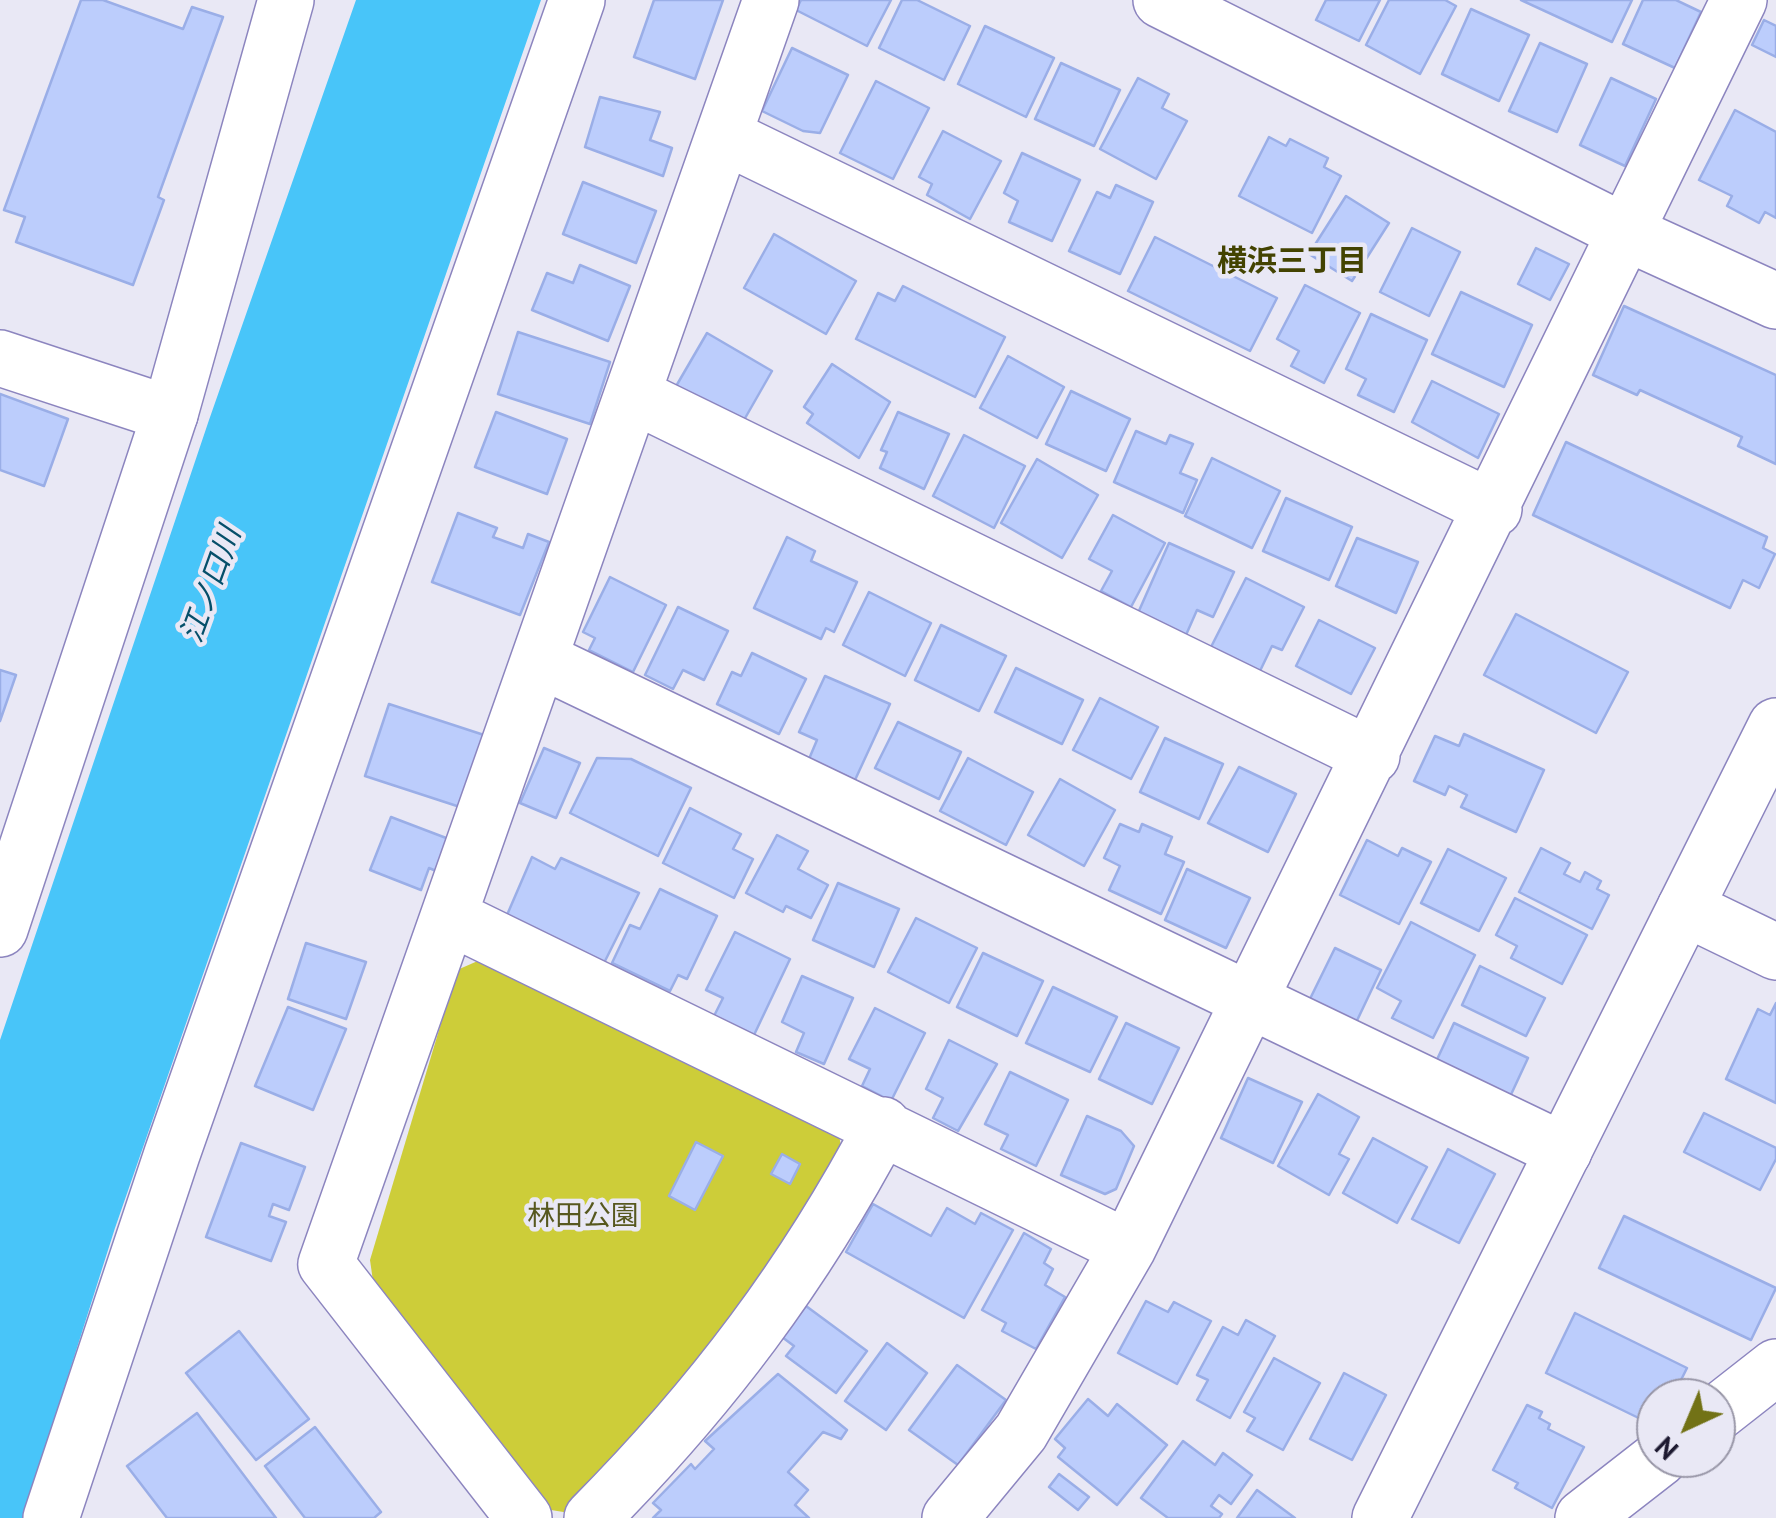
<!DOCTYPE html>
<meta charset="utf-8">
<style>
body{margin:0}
#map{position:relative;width:1776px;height:1518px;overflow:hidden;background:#e9e8f5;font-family:"PT Sans",sans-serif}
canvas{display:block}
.north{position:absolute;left:1636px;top:1378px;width:100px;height:100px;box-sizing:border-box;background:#e9e8f5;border:2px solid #9896a7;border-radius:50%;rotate:224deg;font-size:28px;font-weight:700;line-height:40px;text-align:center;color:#1e1a31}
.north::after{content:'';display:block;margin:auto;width:35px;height:45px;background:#727216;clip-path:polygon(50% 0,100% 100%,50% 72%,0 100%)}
</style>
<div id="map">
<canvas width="1776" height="1518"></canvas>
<div class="north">N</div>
</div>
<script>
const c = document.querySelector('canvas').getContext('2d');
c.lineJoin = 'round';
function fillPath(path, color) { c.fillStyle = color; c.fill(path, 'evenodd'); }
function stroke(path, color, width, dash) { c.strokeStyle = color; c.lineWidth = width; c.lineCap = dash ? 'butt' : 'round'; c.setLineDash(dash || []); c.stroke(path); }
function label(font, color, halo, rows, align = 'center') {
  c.font = font + ' "PT Sans","Noto Sans JP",sans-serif'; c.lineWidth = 9; c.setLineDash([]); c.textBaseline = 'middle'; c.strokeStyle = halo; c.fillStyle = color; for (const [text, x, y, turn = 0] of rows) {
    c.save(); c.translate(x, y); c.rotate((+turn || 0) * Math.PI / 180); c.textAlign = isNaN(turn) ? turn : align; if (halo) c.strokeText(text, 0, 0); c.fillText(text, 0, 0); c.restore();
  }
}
const green = new Path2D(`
 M487 957 837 1125 842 1151 784 1257 576 1514 551 1510 374 1288 370 1260 457 970Z`);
const water = new Path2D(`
 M356 0H541L115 1228 23 1518H0V1040L209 420Z`);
const building = new Path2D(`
 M81 0H103L183 29 192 7 223 17 158 197 164 200 133 285 16 242 25 217 4 210Z
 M654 0H723L695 79 634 57Z
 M801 0H891L867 46 796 10Z
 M902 0H917L970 26 944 80 879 48Z
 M1326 0H1380L1359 41 1316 20Z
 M1389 0H1445L1456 6 1420 74 1366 45Z
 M1521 0H1632L1612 42Z
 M1643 0H1676L1701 12 1675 68 1623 44Z
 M1471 9 1529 35 1499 101 1442 74Z
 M1764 20 1776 26V57L1752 45Z
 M985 26 1054 58 1026 117 958 84Z
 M1540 43 1587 64 1557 132 1509 111Z
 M792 48 848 75 820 133 803 131 762 111Z
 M1061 63 1120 90 1094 146 1035 119Z
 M1138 78 1169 94 1162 108 1187 121 1156 179 1100 149Z
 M1611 78 1656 99 1625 166 1580 145Z
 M876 81 929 108 893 179 840 153Z
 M600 97 660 112 650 140 672 148 663 176 585 147Z
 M1735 110 1776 132V218L1765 212 1759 223 1727 206 1732 196 1699 180Z
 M943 131 1001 161 970 219 927 195 932 184 919 177Z
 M1269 137 1286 146 1290 139 1328 158 1324 167 1341 176 1312 233 1239 196Z
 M1022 153 1080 180 1052 241 1009 222 1018 201 1004 193Z
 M583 182 656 211 636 263 563 234Z
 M1116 185 1153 202 1120 274 1069 251 1097 192 1110 198Z
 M1346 196 1389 223 1352 281 1309 254Z
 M1412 228 1460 252 1429 316 1380 292Z
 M774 234 856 281 826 334 744 288Z
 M1155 237 1277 298 1250 351 1128 291Z
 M1536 248 1569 264 1550 300 1518 284Z
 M580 265 630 286 608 341 532 310 547 273 573 283Z
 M1305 285 1360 313 1324 383 1291 366 1299 351 1277 339Z
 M903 286 1005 337 975 397 856 339 878 293 895 301Z
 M1461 292 1532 325 1504 387 1432 354Z
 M1624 306 1776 375V464L1738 446 1742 437 1640 390 1637 395 1593 375Z
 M1371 314 1427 340 1394 412 1358 395 1366 379 1346 369Z
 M518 332 610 362 590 424 498 394Z
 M707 333 772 371 740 427 675 388Z
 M1008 356 1064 387 1037 438 980 408Z
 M832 364 890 402 859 458 807 423 813 414 804 407Z
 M1432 381 1499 414 1478 458 1412 422Z
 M1071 391 1130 419 1106 471 1046 444Z
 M0 394 68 419 44 486 0 470Z
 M496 412 567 439 547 494 475 467Z
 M898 412 949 434 924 489 880 468 887 452 881 450Z
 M1136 431 1166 444 1170 435 1193 444 1180 473 1197 480 1183 513 1114 482Z
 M964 435 1025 466 994 528 933 496Z
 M1566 442 1767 537 1763 548 1775 554 1759 588 1743 580 1730 608 1533 515Z
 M1212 458 1280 491 1252 548 1185 516Z
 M1037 459 1098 495 1062 558 1001 523Z
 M1286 498 1352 527 1329 580 1263 551Z
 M458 513 497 528 493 537 523 548 528 534 549 542 520 615 432 582Z
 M1113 515 1165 543 1131 607 1101 591 1112 571 1089 559Z
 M787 537 815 551 811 561 857 582 834 632 826 628 821 639 754 608Z
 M1357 538 1418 562 1396 613 1336 586Z
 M1169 543 1234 572 1213 617 1197 610 1186 635 1138 613Z
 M610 577 666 605 633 672 589 650 595 638 583 632Z
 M1246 578 1304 607 1282 650 1272 646 1259 673 1210 649Z
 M869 592 931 623 905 676 843 645Z
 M678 607 728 631 704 680 683 670 673 689 645 675Z
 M1516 614 1628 672 1596 733 1484 675Z
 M1319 620 1375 648 1351 694 1296 666Z
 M941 625 1006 656 979 711 915 680Z
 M752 653 806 679 779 734 717 704 732 672 741 676Z
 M1016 668 1083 700 1062 744 995 712Z
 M0 670 16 675 0 721Z
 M825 676 890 704 855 780 809 759 817 740 799 732Z
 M1100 698 1158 727 1131 779 1073 750Z
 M389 704 484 735 460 807 365 776Z
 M898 722 961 752 939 799 875 768Z
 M1464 734 1544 770 1516 832 1461 807 1467 795 1449 786 1445 795 1414 781 1435 736 1459 746Z
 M1165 738 1223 764 1199 819 1140 792Z
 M544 748 580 763 556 818 520 803Z
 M597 758 631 759 691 788 658 856 570 813Z
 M968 758 1033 792 1006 845 940 811Z
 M1239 767 1296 794 1268 852 1208 823Z
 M1060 779 1115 810 1084 866 1028 835Z
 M690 808 741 834 733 849 753 859 734 898 663 863Z
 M391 817 454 841 441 873 429 868 421 890 370 870Z
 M1120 824 1139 832 1142 824 1172 837 1165 854 1184 862 1161 914 1109 890 1120 866 1104 858Z
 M777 835 808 851 798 869 828 885 811 918 786 906 783 912 746 893Z
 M1367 840 1398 856 1402 848 1431 862 1399 924 1340 895Z
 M1541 848 1570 863 1564 874 1580 882 1585 872 1601 881 1597 889 1609 895 1592 929 1519 892Z
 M1448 849 1506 878 1479 931 1421 903Z
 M532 857 555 869 561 858 639 893 604 963 507 915Z
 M1187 869 1250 898 1226 948 1165 920Z
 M838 883 899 909 874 967 813 940Z
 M660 889 717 916 687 979 678 975 670 991 612 963 630 925 640 929Z
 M1515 898 1587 935 1562 984 1511 958 1517 946 1496 935Z
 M916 918 977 948 949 1003 888 972Z
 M1411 922 1475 955 1433 1038 1392 1018 1401 1001 1377 988Z
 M735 932 790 959 754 1035 714 1016 723 998 706 990Z
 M306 943 366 962 346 1019 288 999Z
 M1335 948 1381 970 1353 1029 1306 1007Z
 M983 953 1043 981 1017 1036 957 1007Z
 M1480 966 1545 998 1526 1036 1462 1005Z
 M802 976 853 998 824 1064 796 1052 804 1033 782 1022Z
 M1053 987 1117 1017 1090 1072 1026 1043Z
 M1776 1003V1103L1726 1079 1758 1009 1770 1015Z
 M288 1007 346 1029 313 1110 255 1086Z
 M875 1008 925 1033 891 1101 862 1086 870 1069 849 1059Z
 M1126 1023 1179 1048 1152 1104 1099 1079Z
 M1454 1023 1528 1058 1508 1101 1434 1066Z
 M949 1040 997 1064 958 1131 933 1118 943 1098 926 1089Z
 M1010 1072 1068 1100 1036 1166 1001 1149 1008 1135 985 1124Z
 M1248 1078 1302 1102 1273 1163 1221 1138Z
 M1318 1094 1359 1117 1339 1154 1349 1159 1329 1195 1278 1166Z
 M1704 1113 1776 1148V1159L1760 1190 1684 1152Z
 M1087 1116 1121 1131 1134 1146 1116 1189 1105 1194 1061 1175Z
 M1373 1138 1427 1167 1397 1223 1343 1193Z
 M696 1142 723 1156 695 1210 669 1196Z
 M241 1143 305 1167 289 1210 273 1204 269 1216 286 1222 271 1261 206 1237Z
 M1448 1149 1495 1174 1459 1243 1412 1219Z
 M782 1154 800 1164 790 1184 771 1174Z
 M873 1204 931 1236 947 1208 975 1224 981 1213 1013 1230 964 1318 846 1252Z
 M1624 1216 1776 1288 1751 1340 1599 1268Z
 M1024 1233 1051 1249 1044 1263 1053 1269 1045 1285 1065 1297 1036 1349 1002 1331 1006 1323 982 1310Z
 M1146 1301 1168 1312 1174 1302 1211 1321 1177 1384 1118 1353Z
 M806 1306 867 1351 836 1393 786 1356 794 1346 782 1337Z
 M1575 1313 1687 1368 1672 1398H1656L1651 1424 1546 1373Z
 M1246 1320 1275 1336 1230 1418 1197 1400 1208 1380 1197 1375 1223 1327 1238 1335Z
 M239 1331 309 1419 256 1460 186 1373Z
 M887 1343 927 1373 886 1430 845 1401Z
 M1274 1358 1320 1383 1283 1450 1247 1431 1255 1418 1244 1412Z
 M957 1365 1006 1400 958 1465 909 1430Z
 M1344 1373 1386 1395 1352 1460 1310 1439Z
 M778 1374 847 1430 841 1439 823 1432 788 1472 808 1490 795 1505 809 1518H653L661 1510 653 1503 691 1464 695 1469 714 1449 705 1441Z
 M1088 1399 1108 1416 1117 1404 1167 1445 1117 1505 1058 1457 1065 1448 1055 1439Z
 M1527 1405 1542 1412 1539 1418 1550 1424 1548 1429 1584 1447 1552 1508 1515 1488 1518 1483 1493 1470Z
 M197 1413 276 1518H167L127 1466Z
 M315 1427 381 1512 374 1518H305L265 1466Z
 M1183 1441 1215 1465 1223 1453 1252 1475 1231 1504 1219 1495 1211 1506 1222 1514 1219 1518H1168L1141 1498Z
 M1059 1474 1089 1497 1078 1510 1049 1487Z
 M1257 1490 1295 1518H1237Z`);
const street = new Path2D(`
 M1161 0 1627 233 1776 301
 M724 136 1494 509
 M0 358 170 414
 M633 395 1372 756
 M539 659 1564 1151
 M1685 908 1776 952
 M450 917 1128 1248
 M1716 1414 1776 1367
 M51 1518 172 1154 577 0
 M524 1518 326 1264 771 0
 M592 1518C711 1398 804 1275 883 1125
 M950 1518 1021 1432 1128 1248 1739 0
 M1583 1518 1660 1458`);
const secondary = new Path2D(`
 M0 929 170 414 286 0
 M1380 1518 1776 726`);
const parkNames = [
 ["林田公園",583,1217]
];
const neighbourhoodNames = [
 ["横浜三丁目",1292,262]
];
const waterNames = [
 ["江ノ口川",212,585,-70]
];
fillPath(green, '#cdcd39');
fillPath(water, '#48c5f9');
fillPath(building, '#bccdfc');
stroke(building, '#9aaee7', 2.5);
stroke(street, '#8c85bf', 58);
stroke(secondary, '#8c85bf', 58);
stroke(street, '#fff', 55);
stroke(secondary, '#fff', 55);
label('28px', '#57581f', '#e9e8f5', parkNames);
label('bold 30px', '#434301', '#e9e8f5', neighbourhoodNames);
label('italic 30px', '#064f6a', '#e9e8f5', waterNames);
</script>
